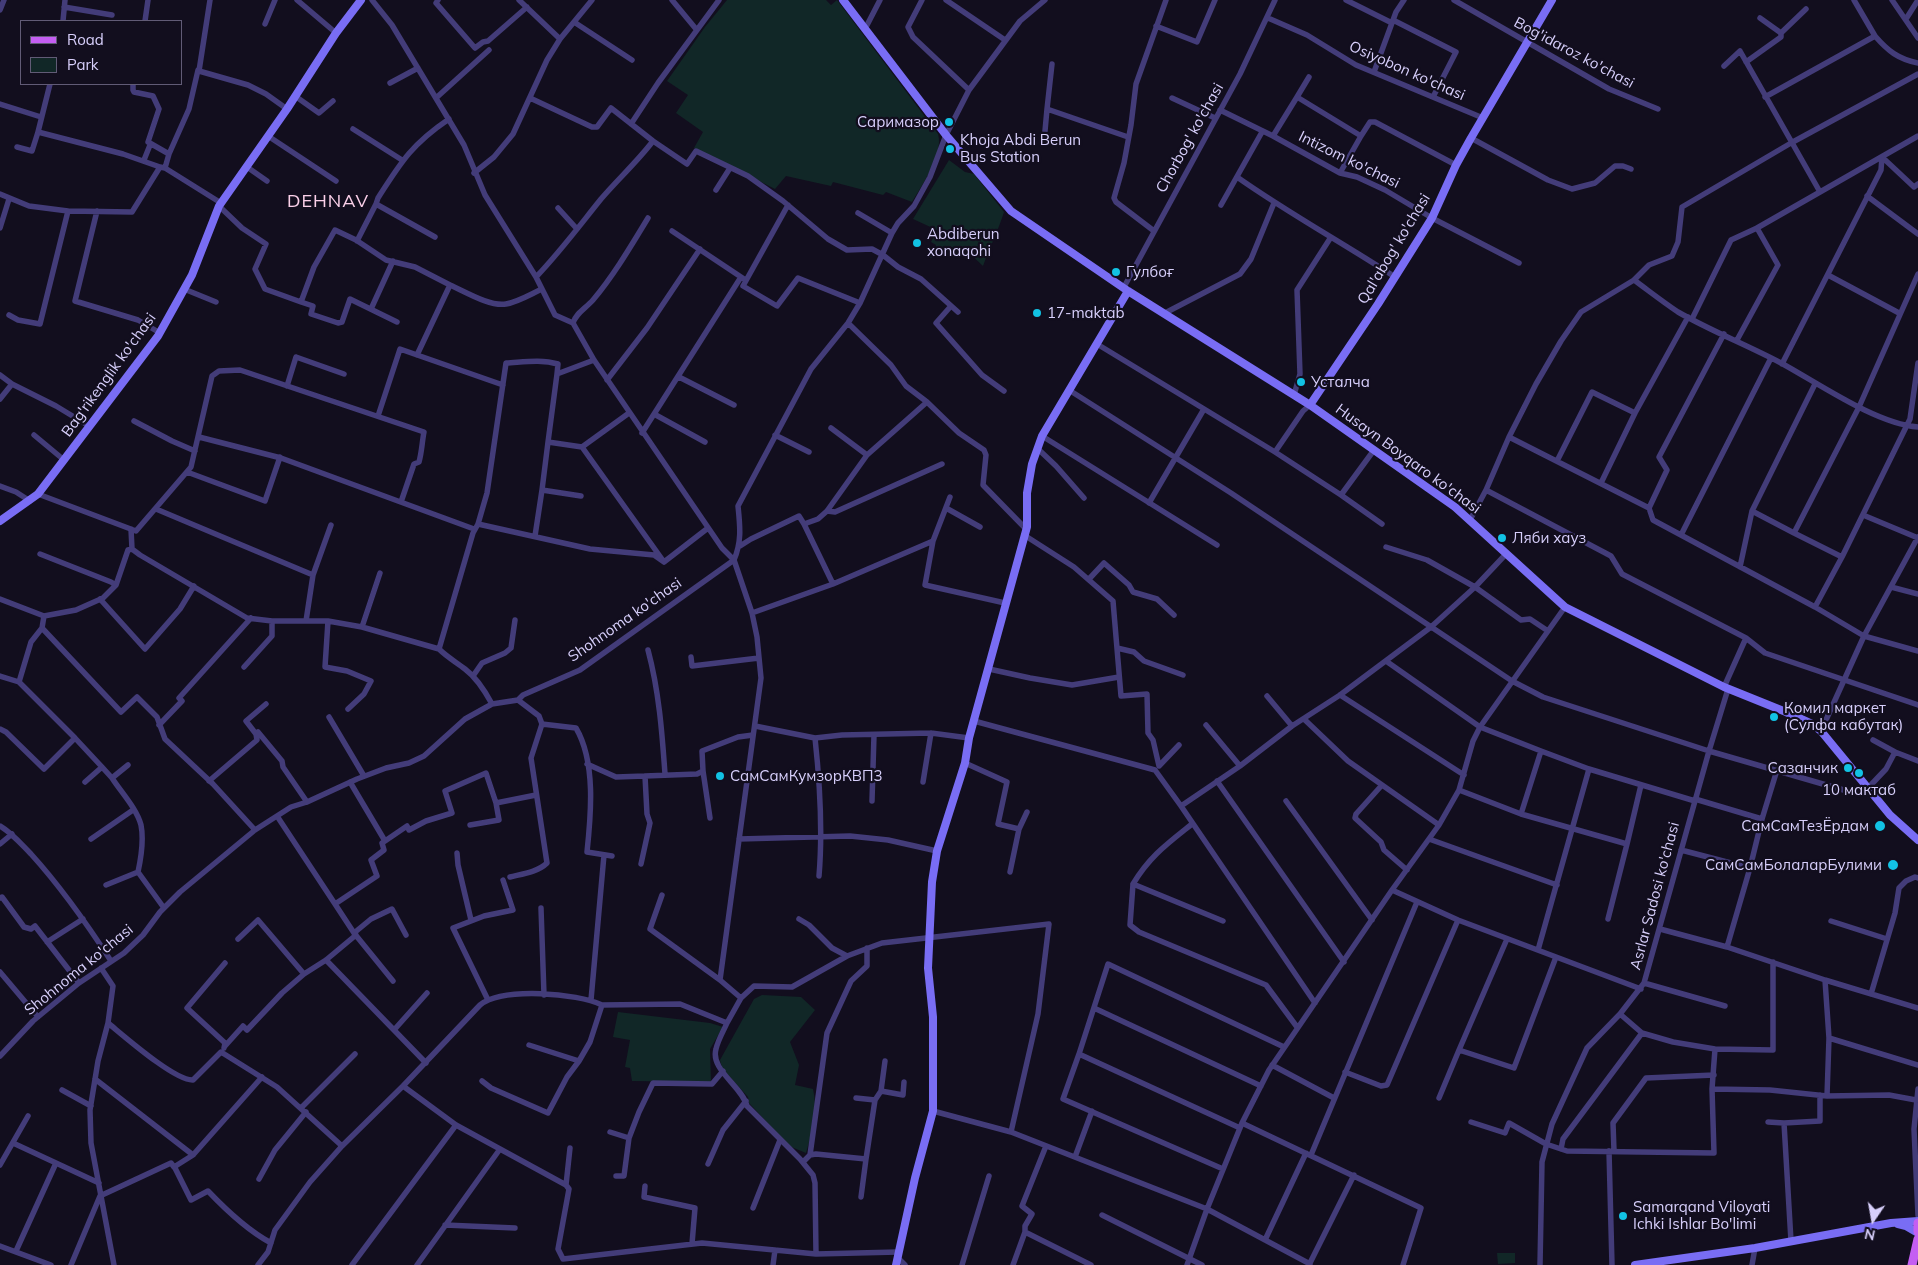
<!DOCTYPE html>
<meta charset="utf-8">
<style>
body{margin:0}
#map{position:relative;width:1918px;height:1265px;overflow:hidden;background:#120e1e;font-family:Mulish,sans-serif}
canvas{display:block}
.legend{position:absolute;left:20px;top:20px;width:162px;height:65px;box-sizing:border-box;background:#120e1e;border:1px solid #615b76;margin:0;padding:6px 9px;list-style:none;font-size:15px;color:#d7cffb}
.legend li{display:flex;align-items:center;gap:10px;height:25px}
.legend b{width:25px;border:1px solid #615b76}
.north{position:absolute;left:1848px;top:1195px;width:50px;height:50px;-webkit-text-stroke:4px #120e1e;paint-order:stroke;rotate:192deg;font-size:14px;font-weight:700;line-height:20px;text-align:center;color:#d7cffb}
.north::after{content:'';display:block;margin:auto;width:18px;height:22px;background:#d7cffb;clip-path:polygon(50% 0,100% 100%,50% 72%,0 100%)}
</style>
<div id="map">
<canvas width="1918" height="1265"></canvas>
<ul class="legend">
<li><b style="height:6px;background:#c45ef2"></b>Road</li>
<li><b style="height:14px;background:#112727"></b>Park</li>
</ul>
<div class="north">N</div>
</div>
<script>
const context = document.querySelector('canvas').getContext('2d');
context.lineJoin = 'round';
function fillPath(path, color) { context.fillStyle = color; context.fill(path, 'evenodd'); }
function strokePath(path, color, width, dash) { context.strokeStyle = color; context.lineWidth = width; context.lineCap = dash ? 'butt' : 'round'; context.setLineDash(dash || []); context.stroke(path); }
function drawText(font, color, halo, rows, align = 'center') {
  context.font = font + ' Mulish,sans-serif'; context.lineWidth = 4.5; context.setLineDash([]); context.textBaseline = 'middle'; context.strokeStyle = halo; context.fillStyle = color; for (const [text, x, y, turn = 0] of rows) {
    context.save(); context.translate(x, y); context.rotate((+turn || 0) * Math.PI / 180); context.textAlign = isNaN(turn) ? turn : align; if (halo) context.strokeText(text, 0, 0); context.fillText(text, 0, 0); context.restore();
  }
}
const green = new Path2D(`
 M727 0H826L831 5 837 0 938 134C944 154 922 185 912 202L886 192 883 195 833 182 831 186 786 176 775 189 694 148 703 132 676 113 688 95 667 81 705 27Z
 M949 160 965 172 974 174 1004 212C998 231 990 247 983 266L965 249 954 255 929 258 936 245 931 242 937 230 913 219Z
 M762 995 801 997 815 1010 790 1042 799 1065 795 1085 813 1089C818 1109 812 1133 806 1153L789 1146 749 1103 748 1097 722 1068 720 1060 754 999Z
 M618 1012 710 1023 723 1027 710 1049 711 1082 632 1081 630 1068 625 1067 630 1040 613 1037Z
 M1497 1253H1515V1263L1498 1264Z`);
const street = new Path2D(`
 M210 0 199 71 248 85 266 94 287 109
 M297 0 336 33
 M372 0 392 25 464 145 485 195 536 277 555 315 573 323 594 360 722 548 734 560 752 613 757 637 761 678 720 980 741 998
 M438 0 436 3 475 48 483 42 488 41 527 7
 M519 0 560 39
 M672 0 696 29
 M922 0 908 27 913 37 969 90
 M946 0 1005 40
 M1346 0 1392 23
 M1454 0 1609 89 1658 109
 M1892 0 1918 38
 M64 7 112 15
 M0 10 4 0
 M1268 18 1307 35 1356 65 1483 118
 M1906 19 1918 0
 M1393 20 1456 52 1433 97
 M63 21 65 0
 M145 21 148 0
 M574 22 632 60
 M265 24 275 0
 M1156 26 1197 42 1215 0
 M865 29 880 0
 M1781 33 1806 9
 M1875 36C1888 51 1898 59 1918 63
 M1746 62 1781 37V33L1760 18
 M1052 64 1047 109 1128 137
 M1724 66 1740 51 1820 192 1918 136
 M198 70 189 109 169 154 165 168 221 203
 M1374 72 1396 12 1404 0
 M390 83 418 68
 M50 84 38 132 123 154 160 167
 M133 84V90L134 92 153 96 159 109 148 142 169 154
 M295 96 319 113 333 101
 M1297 97 1309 77
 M1765 97 1875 36 1854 0
 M436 98 489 50
 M530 98 592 127H597L611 108 653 141 687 164 696 151 748 176 783 201 828 239 847 250 872 249 883 255 898 267 921 279 958 312
 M1172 98 1215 118
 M0 104 41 117
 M1220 110 1273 136 1340 173 1357 177 1385 190 1432 218 1519 263
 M631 124 658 83 719 0
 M353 129 402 160
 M1045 131 1047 109
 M268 136 336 181
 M1273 136 1297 97 1361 136 1340 173
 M1361 136 1370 122H1375L1456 165
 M1471 138 1548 180 1572 189 1595 183 1615 166H1623L1631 169
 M17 147 32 151 38 132
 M1882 157 1914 187 1918 184
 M144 160 150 145
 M247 167 267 181
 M474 173 494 157 513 134 547 60 560 39 592 0
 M1237 177C1288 213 1343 243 1395 277
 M716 190 730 168
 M0 194 29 206 68 211
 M1867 196 1918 234
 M376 204 378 198C401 162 412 144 449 119
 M788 205 743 286 777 306 798 278 860 303
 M1221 205 1262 132
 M219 206 242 228 266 244 255 269 265 289 301 302
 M558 208 577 229
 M97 211 75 301 138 320 160 333
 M858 213 892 233
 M0 228 9 199
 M672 231 744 279
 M1154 231 1116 202 1114 198 1124 163 1131 125 1136 84 1166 0
 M357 241 376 204 435 237
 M1828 275 1899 313
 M536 277C560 252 580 225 601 199 618 179 637 162 653 141
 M1634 280C1649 291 1663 302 1678 312 1711 331 1747 345 1781 363 1818 383 1876 424 1918 427
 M450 285C464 291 490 307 506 304 518 302 531 294 542 289
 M1124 287 1240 74 1275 0
 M184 289 216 302
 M951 306 936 323 982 375 1004 391
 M371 309 393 261
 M1165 313 1240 274 1251 259 1274 203
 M9 315 18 320 40 324 68 211 132 212 160 167 165 168
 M1692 319 1731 240 1757 228
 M397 322 350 299 342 322 338 323 311 314 313 306 301 302 314 267 335 230 356 240 386 260 415 267 450 285 417 355
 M573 323C576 313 586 308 593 300 614 275 631 246 648 218
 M848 323 891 365 906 386 927 402 959 433 984 450 986 455 983 485 1026 529
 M1737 340 1778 265 1757 228 1820 192
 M1097 344 1275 452 1341 495
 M1918 363 1910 419 1842 557 1815 607 1864 636 1918 651
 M1782 364 1881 170 1882 157
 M557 374 548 442 582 447 664 562 708 528
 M0 375 12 384 0 399
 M679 377 734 405
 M607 380 647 328 700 249
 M12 384 56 406 89 426
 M287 386 296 357 344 374
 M1069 390 1231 493 1512 681 1543 697 1709 751 1847 791 1867 789 1886 769 1895 752 1918 761
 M1294 395 1300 374 1297 290 1331 237
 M1635 413 1688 317
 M654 414 705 442
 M378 416 400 349 503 385
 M134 421 172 441 195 451
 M831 428 867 455
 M642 433 741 277
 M34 435 64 460
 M775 435 809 452
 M1042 436 1217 545
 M199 437 281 458 474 529
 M1509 437 1649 508 1653 520 1815 607
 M548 442 542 490 581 496
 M582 447 629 413
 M1037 448 1056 466 1084 498
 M1374 450 1341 495 1382 524
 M1275 452 1303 411 1310 405
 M1557 461 1592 392 1635 413 1601 483
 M187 472 265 501 280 457
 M0 486 16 492 30 501
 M1486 490 1611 556 1622 574 1746 638 1765 653 1918 705
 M38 494 136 531 191 467 212 376 219 371 240 370 424 432C422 442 422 451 419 462L414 464 401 502
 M1149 503 1204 409
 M946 508 980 527
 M1649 508 1667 470 1659 457 1724 334
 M156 509 313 575 306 621
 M827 511 835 512 942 464
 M1752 511 1794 533
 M1863 515 1918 538
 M1470 520 1486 490 1509 437 1536 384 1561 341 1581 312 1634 280 1649 265 1672 256 1678 242 1682 207 1791 143 1918 74
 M478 524 487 493 506 363C524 362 541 359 558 364L557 374 594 360
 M131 529 132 549 140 555 247 618 272 621H328L362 627 380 573
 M1024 535 1074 567 1113 601 1121 696 1147 694 1148 733 1153 740 1159 766 1179 745
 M1681 535 1771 358
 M535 536 542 490
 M933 541 950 497
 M740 546 751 539 799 516 804 524 818 519 827 511 867 455 927 402
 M1386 547 1427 560 1475 587 1521 620 1530 619 1548 631
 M40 554 111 582 116 585
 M1842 557 1794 533 1859 407 1918 274
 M1740 567 1752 511 1815 384
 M313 575 331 525
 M1089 579 1104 563 1129 585 1133 592 1157 599 1174 615
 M833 584 933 541 925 585 1005 603
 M1891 587 1918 594
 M0 599 44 616 76 610 103 598 116 585 128 550 132 549
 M100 599 145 649 180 609 194 586
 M752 613 833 584 804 524
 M44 616 42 628 121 712 137 697 157 717 165 739 213 784 255 830
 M328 621 325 667 347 671 371 681 364 694 348 709
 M362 627 439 649C447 657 456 662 465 669 477 678 485 691 492 704
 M1117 648 1134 652 1144 661 1183 675
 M439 649 473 533 478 524 590 549 654 555 664 562
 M648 650C659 691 662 732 665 774
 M691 657 692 666 759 658
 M1386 661 1480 727 1541 751 1589 769 1695 801
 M244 667 272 636V621
 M989 669 1030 678 1072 685 1119 677
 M0 676 19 682 75 738
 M473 676 482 663 505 653 511 648 515 620
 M19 682 31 642 42 628
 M1724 687 1746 638
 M1340 695 1464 775
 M1267 696 1292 726
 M329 717 364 776
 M1304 719 1348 761 1439 825
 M974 721 1155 770 1181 806 1315 1003
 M542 724 576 728C596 762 591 815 587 852L612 856
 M159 725 182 701 179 698 251 618
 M1206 725 1240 766
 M755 726 815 738 842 735 931 733 969 738
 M0 729 6 732 44 769 75 738 102 767
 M1821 731 1864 636 1918 537
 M256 734 258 732 282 761 283 767 307 802
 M815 738C820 784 823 829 819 876
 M1873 740 1895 752
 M965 763 1007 782 998 824 1019 829 1027 812
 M587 764 616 777 645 776
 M128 765 112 778C121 792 137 809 141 825 144 840 141 858 138 872L164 908
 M209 781 257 740 256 734 246 721 266 704
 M1217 781 1344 962
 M85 782 102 767 112 778
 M923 782 931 733
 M1382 785 1356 814 1355 818 1381 842 1384 850 1407 870
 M1459 790 1521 814 1627 844 1608 919
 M872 801 874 735
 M1286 801 1372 920
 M1181 806 1240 766 1292 726 1340 695 1431 627 1475 587 1506 554
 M1521 814 1541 751
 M277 816 335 904 377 876 371 860 384 850 382 843 385 841 350 782
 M710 818 703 771 702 751 738 737 753 735
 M1762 819 1777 770
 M470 825 499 820 496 803 536 795
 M0 826C12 833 21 844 31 854 61 887 87 924 111 961
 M91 839 133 810
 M739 839 850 836 888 840 937 851
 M1429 839 1557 885
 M385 841 407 826 409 830 426 821 452 813 445 791 486 773 496 803
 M0 844 12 834
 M1627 844 1641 785
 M1681 850 1750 868 1762 819 1695 799
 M457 853 458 865 471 920
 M641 864 650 823 647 814 645 776 697 774 703 771
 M1010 872 1019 829
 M510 877C522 874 538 872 547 863L531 758 542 724 539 716 518 700
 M1133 884C1150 856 1167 844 1192 824
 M106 885 138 872
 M1392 890 1458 920 1641 989
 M662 895 650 929 720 980
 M0 898 2 897 24 927 31 929 35 926 79 983
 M335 904 354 933 371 919 392 909 406 935
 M541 908 544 995
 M799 919 809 925 832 948 847 956
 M1223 921 1133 884 1130 925 1139 932 1266 985 1297 1027
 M1831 921 1887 939
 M1660 929 1727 947 1825 980 1918 1008
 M354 933 393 981
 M238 939 258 920 304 974
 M1507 939 1459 1050 1514 1068 1556 957
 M47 942 83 919
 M1727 947 1750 868
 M1538 950 1589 769
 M326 960 426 1063
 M101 968 113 986 108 1023C124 1036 175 1081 193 1080L221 1052 277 1087 342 1146
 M0 972 38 1017
 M1825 980 1829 1038 1827 1096
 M1644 983 1725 1006
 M1871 994 1895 913 1899 888 1906 881 1915 877 1918 878
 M488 1000 453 928 484 916 513 910 503 880
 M591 1000 604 855
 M1094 1008 1261 1086
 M108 1023 98 1061 90 1110 91 1143 114 1265
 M727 1023C723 1032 718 1040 716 1049 710 1070 742 1086 747 1106L800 1159 813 1175 815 1183 816 1254
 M394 1030 427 993
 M1642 1033 1673 1042 1715 1049 1773 1050V962
 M1829 1038 1918 1065
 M529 1045 579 1061 590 1042 602 1005
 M225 1046 243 1026 247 1030 282 993 304 974 326 960 356 935
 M224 1048 225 1043 187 1008 225 963
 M1079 1054 1108 964 1284 1047
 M0 1056 33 1021 79 983 124 953 143 935 160 912 180 892 255 830 291 807 307 802 357 779 386 768 409 763 424 756 465 719 492 704 518 700 523 695 580 670 734 560C742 541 740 526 738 506L811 369 848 323 860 303 892 233 898 223 914 206 930 177 946 135 969 90 1020 21 1045 0
 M1272 1065 1334 1098
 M1345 1072 1381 1086 1387 1085 1458 920
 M95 1079 193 1155 262 1077
 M482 1081 491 1088 548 1113 567 1077 579 1061
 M403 1086 456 1125 500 1149 417 1265
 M1712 1089 1770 1090 1827 1096 1889 1095 1916 1100
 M1918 1089 1914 1129 1918 1215
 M62 1090 91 1106
 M881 1091 903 1095 904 1082
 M856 1098 875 1100 866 1159
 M1439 1098 1459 1050
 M875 1100 881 1091 885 1061
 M301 1108 355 1054
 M933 1111 1011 1132 1207 1209 1310 1264
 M1471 1122 1505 1133 1509 1123 1546 1144 1567 1151 1714 1153 1712 1089 1715 1049
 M1768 1122 1784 1123 1791 1241
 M1242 1123 1421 1208 1403 1265
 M1784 1123 1820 1121V1095
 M610 1132 629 1138
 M13 1143 99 1183
 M500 1149 566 1185 569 1189 558 1249 563 1259 702 1243 816 1254 898 1252
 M1561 1149 1563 1139 1642 1033 1620 1014
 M1609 1151 1612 1265
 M1614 1151 1613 1123 1646 1078 1714 1075
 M810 1155 827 1033 851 981 867 966V948
 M1311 1155 1417 902
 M1075 1157 1092 1111
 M803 1162 810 1155 816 1154 866 1159 861 1197
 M708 1164 723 1130 746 1101
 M0 1165 28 1116
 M174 1166 191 1200 208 1191C227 1211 247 1230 271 1243
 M1223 1169 1063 1099 1079 1054 1240 1128
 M616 1176H624L629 1138 639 1112 653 1083 712 1084 723 1071
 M259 1179 275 1150 306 1112
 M566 1185 570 1148
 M645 1186 644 1197 695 1208 692 1244
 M753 1208 780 1140
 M1102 1215 1202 1265
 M445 1225 515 1228
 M1025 1232V1226L1032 1214 1022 1206 1046 1146
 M1265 1240 1306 1153
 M0 1246 51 1265
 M16 1251 56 1163
 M898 1258 905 1265
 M71 1265 100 1196 171 1163 174 1167 193 1155
 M258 1265 268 1252 275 1230 310 1182 342 1146 403 1086 480 1005C503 987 577 993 602 1005L680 1004 727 1023 741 998 754 986 792 987 847 956 882 943 1049 924 1038 1014 1011 1132
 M352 1265 456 1125
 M773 1265 775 1250
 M962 1265 989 1176
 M1013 1265 1025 1232 1091 1265
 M1187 1265 1207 1209 1242 1123 1269 1070 1392 890 1439 825 1459 790 1473 741 1480 727 1565 607
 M1309 1265 1354 1175
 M1540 1265 1542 1162 1552 1124 1587 1048 1620 1014 1644 983 1709 751 1728 689
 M1752 1265 1755 1248`);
const secondary = new Path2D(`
 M843 0 946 135 1011 211 1128 291 1310 405 1455 507 1565 607 1724 687 1786 712 1812 724 1821 731 1890 815 1918 840
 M1310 405 1378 304 1432 218 1456 165 1471 138 1552 0
 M0 521 38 494 158 336 192 275 219 206 287 109 336 33 361 0
 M1898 1224 1906 1226 1918 1233
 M896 1265 915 1178 933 1111V1017L928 968 932 882 937 851 965 763 969 738 1027 527V493L1032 464 1042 436 1128 291
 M1635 1265 1755 1248 1891 1223 1918 1221`);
const primary = new Path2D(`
 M1918 1223V1232
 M1912 1265 1918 1239`);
const markers = [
 [949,122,5,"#12c2e4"],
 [950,149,5,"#12c2e4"],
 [917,243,5,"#12c2e4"],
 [1116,272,5,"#12c2e4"],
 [1037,313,5,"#12c2e4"],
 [1301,382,5,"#12c2e4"],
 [1502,538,5,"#12c2e4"],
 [1774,717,5,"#12c2e4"],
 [1848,768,5,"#12c2e4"],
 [1859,773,5,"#12c2e4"],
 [720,776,5,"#12c2e4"],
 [1880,826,6,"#12c2e4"],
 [1893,865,6,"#12c2e4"],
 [1623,1216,5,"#12c2e4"]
];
const streetNames = [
 ["Bog'idaroz ko'chasi",1574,53,28],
 ["Osiyobon ko'chasi",1407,71,24],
 ["Сhorbog' ko'chasi",1190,138,-61],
 ["Intizom ko'chasi",1349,160,26],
 ["Qal'abog' ko'chasi",1394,249,-59],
 ["Bag'rikenglik ko'chasi",109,375,-54],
 ["Husayn Boyqaro ko'chasi",1408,459,36],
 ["Shohnoma ko'chasi",625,620,-35],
 ["Asrlar Sadosi ko'chasi",1655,896,-75],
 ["Shohnoma ko'chasi",79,970,-39]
];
const poiNames = [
 ["Саримазор",939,122,"right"],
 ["Khoja Abdi Berun",960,140],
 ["Bus Station",960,157],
 ["Abdiberun",927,234],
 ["xonaqohi",927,251],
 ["Гулбоғ",1126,272],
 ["17-maktab",1047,313],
 ["Усталча",1311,382],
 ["Ляби хауз",1512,538],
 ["Комил маркет",1784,708],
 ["(Сулфа кабутак)",1784,725],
 ["Сазанчик",1838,768,"right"],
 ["СамСамКумзорКВП3",730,776],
 ["10 мактаб",1859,790,"center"],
 ["СамСамТезЁрдам",1869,826,"right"],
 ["СамСамБолаларБулими",1882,865,"right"],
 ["Samarqand Viloyati",1633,1207],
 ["Ichki Ishlar Bo'limi",1633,1224]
];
const quarterNames = [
 ["DEHNAV",328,202]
];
fillPath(green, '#112727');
strokePath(street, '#433c79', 5.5);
strokePath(secondary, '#796df4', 8);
strokePath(primary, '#c45ef2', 9);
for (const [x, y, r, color] of markers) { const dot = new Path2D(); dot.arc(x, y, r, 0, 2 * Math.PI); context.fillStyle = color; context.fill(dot); strokePath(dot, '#120e1e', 2); }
drawText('15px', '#d7cffb', '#120e1e', streetNames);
drawText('15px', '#d7cffb', '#120e1e', poiNames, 'left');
context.letterSpacing = '1px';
drawText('18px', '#fbd0e9', '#120e1e', quarterNames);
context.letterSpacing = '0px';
</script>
